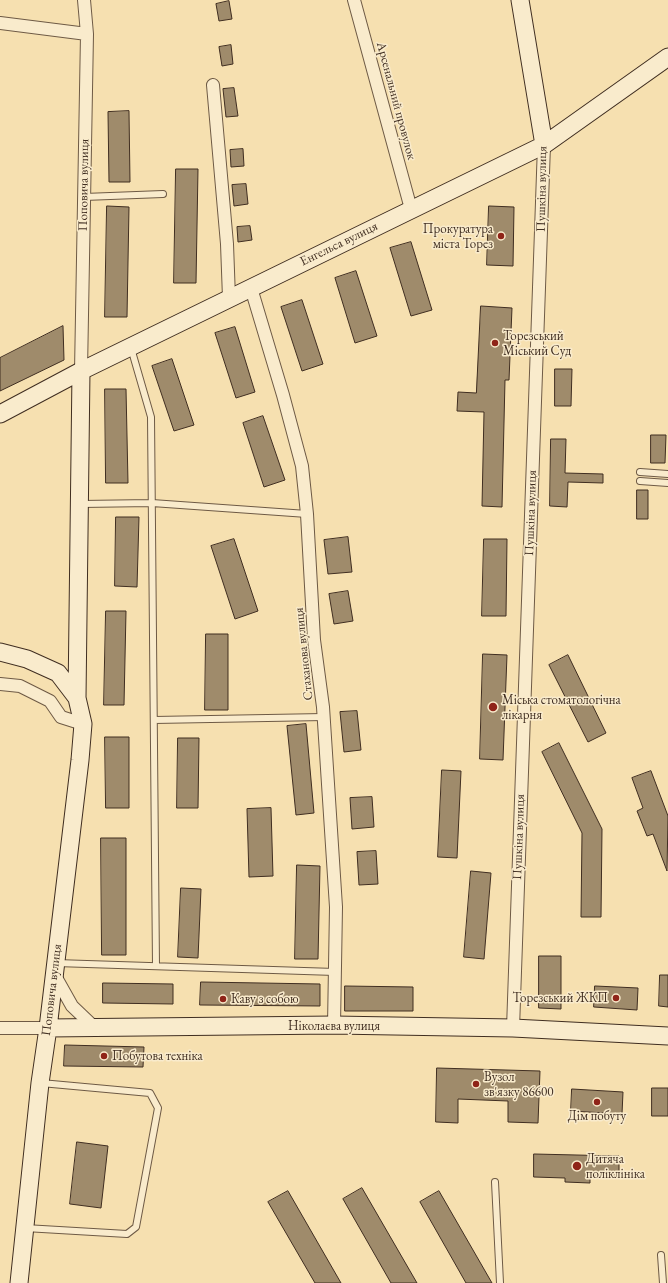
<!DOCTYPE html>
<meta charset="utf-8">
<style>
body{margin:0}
canvas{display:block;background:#f6e0b0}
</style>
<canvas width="668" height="1283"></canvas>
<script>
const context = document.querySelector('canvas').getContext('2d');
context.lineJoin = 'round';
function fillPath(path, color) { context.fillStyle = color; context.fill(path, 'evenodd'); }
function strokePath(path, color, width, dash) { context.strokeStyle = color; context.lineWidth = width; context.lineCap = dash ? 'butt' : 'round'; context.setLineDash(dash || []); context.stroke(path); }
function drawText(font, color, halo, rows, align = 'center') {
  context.font = font + ' "EB Garamond",serif'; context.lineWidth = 3; context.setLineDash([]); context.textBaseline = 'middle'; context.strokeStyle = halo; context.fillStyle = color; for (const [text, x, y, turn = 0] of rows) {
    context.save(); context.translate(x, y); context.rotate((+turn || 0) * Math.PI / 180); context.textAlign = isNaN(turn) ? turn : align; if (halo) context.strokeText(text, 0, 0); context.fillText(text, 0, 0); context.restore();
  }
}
const building = new Path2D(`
 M229 1 232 19 219 21 216 4Z
 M231 45 233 64 222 66 219 47Z
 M234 88 238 116 226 117 223 89Z
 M129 111 130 182H109L108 112Z
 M243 149 244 166 231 167 230 150Z
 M176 169H198L196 283H174Z
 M246 184 248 204 234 206 232 185Z
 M107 206 129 207 127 317H105Z
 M489 206 514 207 513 266 487 265Z
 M250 226 252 240 238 242 237 227Z
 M411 242 432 310 411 316 390 248Z
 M356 271 377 336 355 343 335 278Z
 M302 300 323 364 302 371 281 307Z
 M481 306 512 308 509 380H505L502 507 482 506 484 412 457 411 458 392 476 393Z
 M63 326 64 360 0 391V358Z
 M235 327 255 392 236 398 215 333Z
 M172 359 194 425 174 431 152 366Z
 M555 369H572L571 406H555Z
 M105 389H126L128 483H106Z
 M263 416 285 480 264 487 243 423Z
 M651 435H666L665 463H651Z
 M551 439H566L565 473 603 474V483L568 482 567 507 550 506Z
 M637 490H648V519H637Z
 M116 517H139L137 587 115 586Z
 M348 537 352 572 328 574 324 540Z
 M234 539 258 611 235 619 211 546Z
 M484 539H507L506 616H482Z
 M348 591 353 621 334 624 329 594Z
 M106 611H126L124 705H104Z
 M206 634H228V710H205Z
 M483 654 507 655 503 760 480 759Z
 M568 655 606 733 588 742 549 665Z
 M357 711 361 750 344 752 340 712Z
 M306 724 314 813 296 815 287 726Z
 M105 737H129V808H106Z
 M178 738H199L198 808H177Z
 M559 743 602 829 601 917H581L582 833 542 752Z
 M442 770 461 771 457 858 438 857Z
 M651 771 668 816 667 871 653 834 647 836 637 811 643 808 632 778Z
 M372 797 374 827 352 829 350 798Z
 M271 808 273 876 249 877 247 809Z
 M101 838H126V955H102Z
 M376 851 378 884 359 885 357 852Z
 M297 865 320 866 318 959H295Z
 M471 871 491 873 484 959 464 957Z
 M181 888 201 889 198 958 178 957Z
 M539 956H561V1009L539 1008Z
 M660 975H668V1007L659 1006Z
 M201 982 320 984V1006L200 1005Z
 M103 983 173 984V1004L103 1003Z
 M345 986 413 987V1011H345Z
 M595 986 638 988 637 1010 594 1007Z
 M65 1045 144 1047 143 1067 64 1066Z
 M437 1068 540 1071 538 1123 508 1122V1101L458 1099V1123L436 1122Z
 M652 1088H668V1116H652Z
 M572 1089 623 1092 622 1114 571 1111Z
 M77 1142 108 1146 101 1208 70 1204Z
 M534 1154 619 1156V1177H590V1183L565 1182V1178L534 1177Z
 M362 1188 417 1283H391L343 1199Z
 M288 1191 341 1283H315L268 1202Z
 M439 1191 492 1283H466L420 1202Z`);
const lane = new Path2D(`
 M84 197 163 194
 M131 348 151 417 156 966
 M640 472 668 474
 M640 481 668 483
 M81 504 152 503 307 514
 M154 720 324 717
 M56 963 335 972
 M495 1182 500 1283
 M25 1228 127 1234 136 1227 158 1108 150 1093 41 1083
 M661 1255 663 1283`);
const street = new Path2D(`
 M354 0 411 209
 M0 23 87 34
 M213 85 227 244 229 298
 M251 288 283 395 302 466 307 514 314 640 323 707 336 907 334 1025
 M81 371 87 34 84 0
 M0 684 20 686 50 701 61 717 83 724
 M54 974 72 1006 94 1027
 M0 1028H48
 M513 1028 544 145`);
const secondary = new Path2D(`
 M520 0 544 145
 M0 414 81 371 544 145 668 57
 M0 652 27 659 58 673 77 698
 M48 1028 334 1025 513 1028 668 1036
 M19 1283 40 1083 48 1028 80 760 83 724 77 698 81 371`);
const markers = [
 [501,236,4,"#8f2418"],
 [495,343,4,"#8f2418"],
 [493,707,5,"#8f2418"],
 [616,998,4,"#8f2418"],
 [223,999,4,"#8f2418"],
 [104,1056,4,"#8f2418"],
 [476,1084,4,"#8f2418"],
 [597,1102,4,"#8f2418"],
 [577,1166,5,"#8f2418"]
];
const streetNames = [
 ["Арсенальний провулок",396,101,75],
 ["Поповича вулиця",84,185,-89],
 ["Пушкіна вулиця",542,189,-89],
 ["Енгельса вулиця",339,244,-26],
 ["Пушкіна вулиця",531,513,-88],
 ["Стаханова вулиця",304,654,-96],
 ["Пушкіна вулиця",519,837,-88],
 ["Поповича вулиця",52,990,-83],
 ["Ніколаєва вулиця",334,1026]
];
const poiNames = [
 ["Прокуратура",493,229,"right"],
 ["міста Торез",493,244,"right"],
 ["Торезський",503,336],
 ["Міський Суд",503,351],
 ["Міська стоматологічна",502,700],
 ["лікарня",502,715],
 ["Торезський ЖКП",608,998,"right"],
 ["Каву з собою",231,999],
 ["Побутова техніка",112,1056],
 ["Вузол",484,1077],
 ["зв'язку 86600",484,1092],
 ["Дім побуту",597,1116,"center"],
 ["Дитяча",586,1159],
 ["поліклініка",586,1174]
];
fillPath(building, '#9f8b6b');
strokePath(building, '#402e21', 1);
strokePath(lane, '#6e5a45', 8);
strokePath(street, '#6e5a45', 14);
strokePath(secondary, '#402e21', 19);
strokePath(lane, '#f9ebcc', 6);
strokePath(street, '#f9ebcc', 12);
strokePath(secondary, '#f9ebcc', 17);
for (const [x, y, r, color] of markers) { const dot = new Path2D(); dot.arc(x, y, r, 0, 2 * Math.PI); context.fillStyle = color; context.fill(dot); strokePath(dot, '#f9ebcc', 1.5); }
drawText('13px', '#402e21', '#f9ebcc', streetNames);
drawText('13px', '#402e21', '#f9ebcc', poiNames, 'left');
</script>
